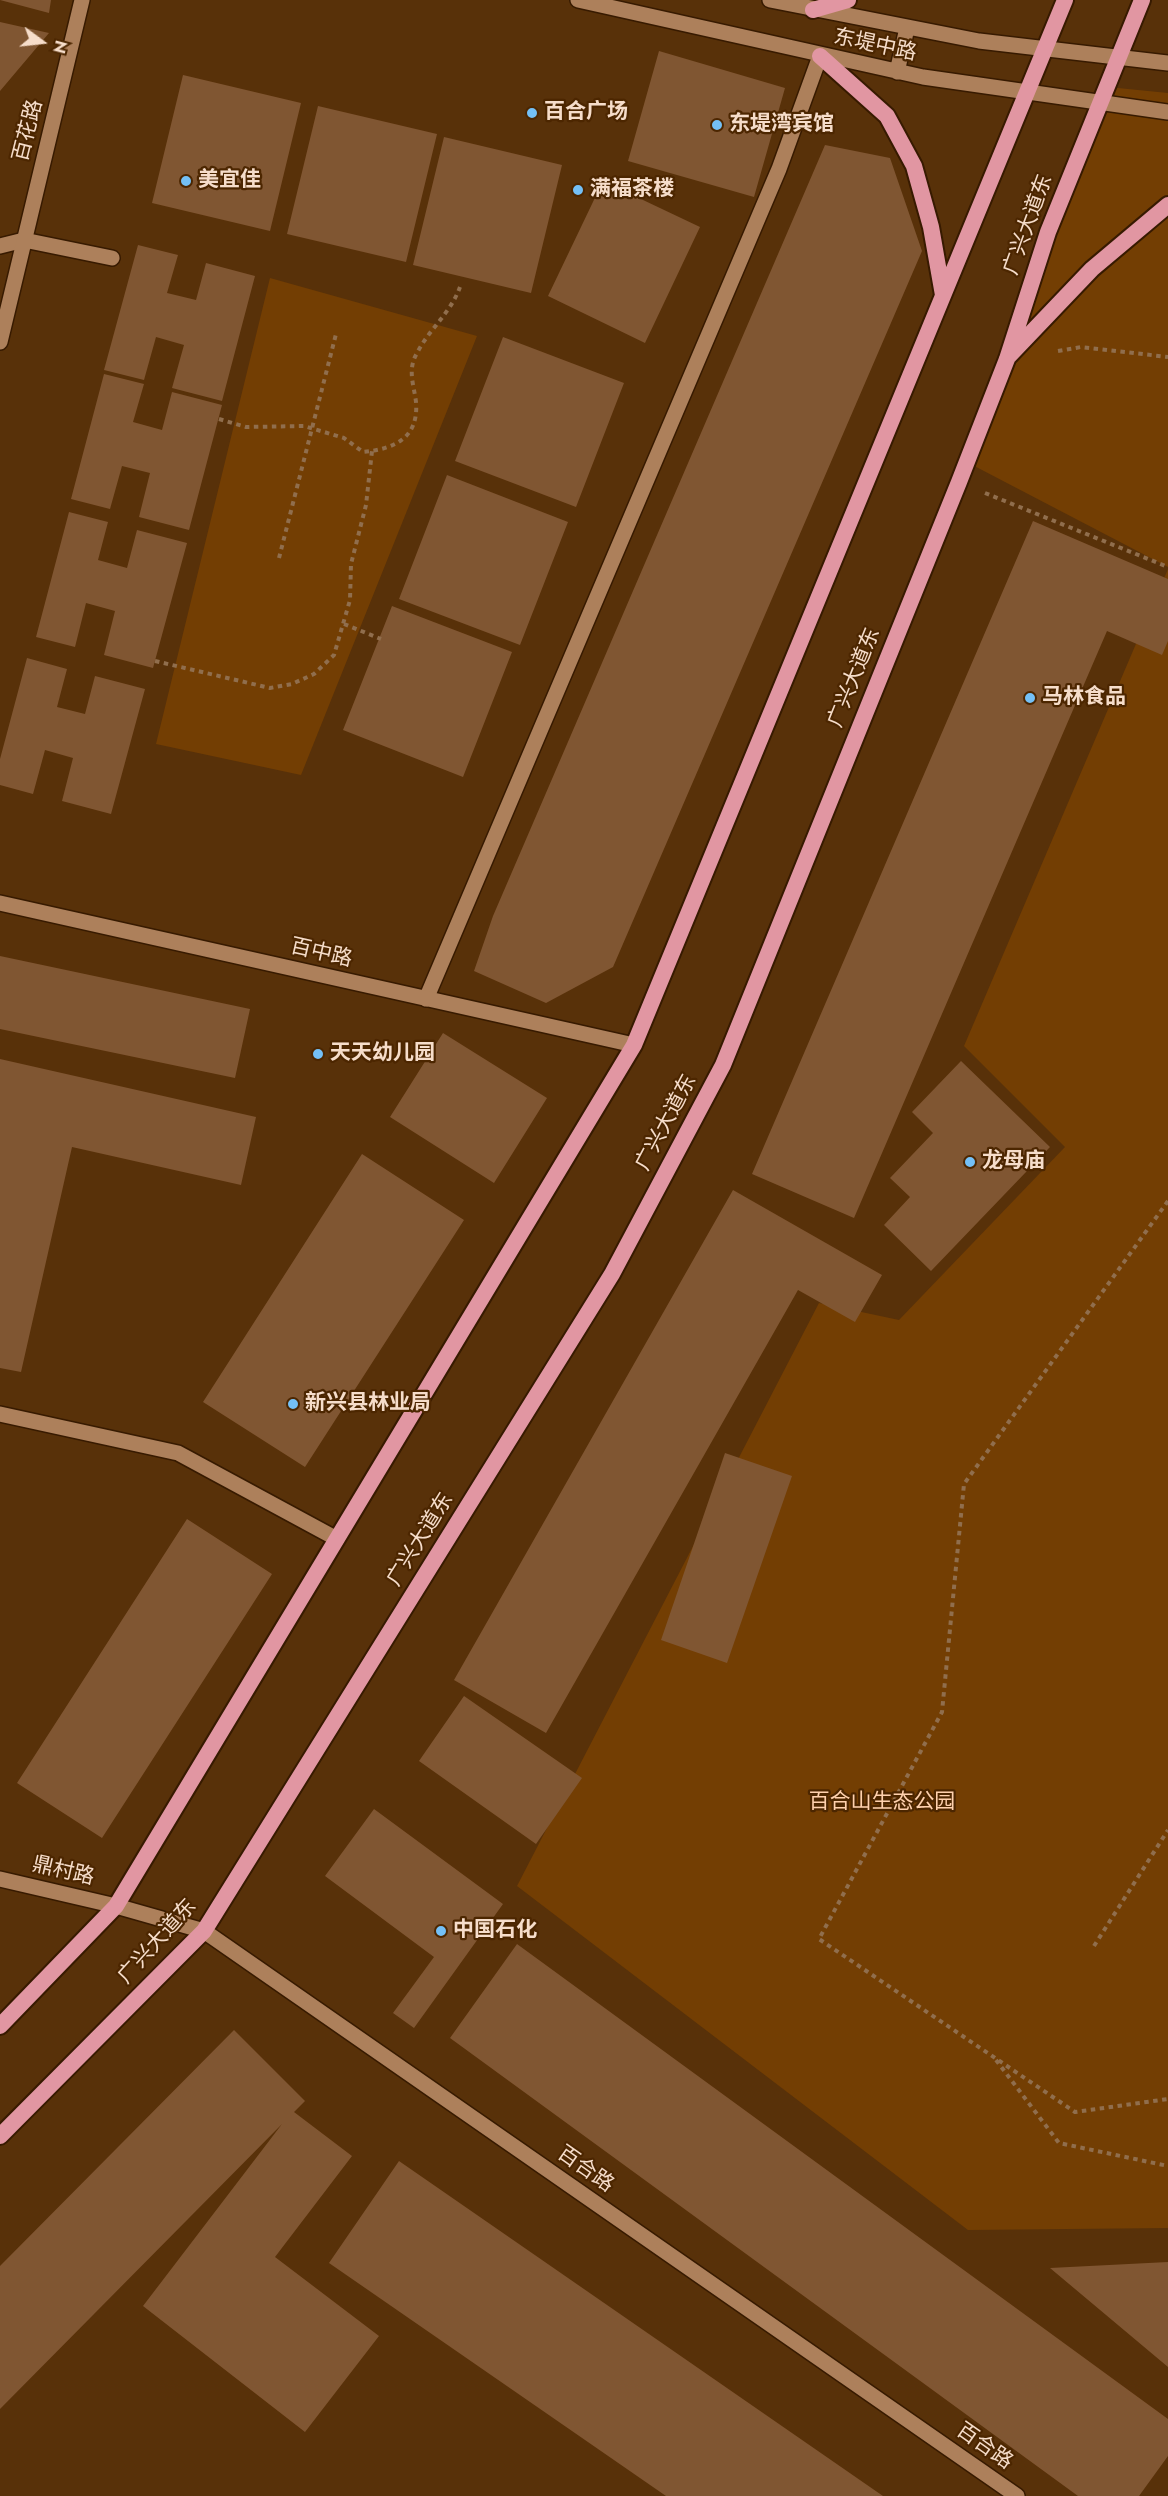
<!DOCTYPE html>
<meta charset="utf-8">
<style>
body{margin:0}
#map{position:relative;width:1168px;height:2496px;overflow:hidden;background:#583109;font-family:Jost,sans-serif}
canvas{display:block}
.north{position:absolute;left:12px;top:12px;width:60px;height:60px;-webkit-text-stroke:4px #4c2600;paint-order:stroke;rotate:105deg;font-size:16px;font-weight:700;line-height:24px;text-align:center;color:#f6ddca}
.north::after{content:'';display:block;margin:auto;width:21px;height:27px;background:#f6ddca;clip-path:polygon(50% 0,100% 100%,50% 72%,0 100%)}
</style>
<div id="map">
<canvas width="1168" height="2496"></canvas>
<div class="north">N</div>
</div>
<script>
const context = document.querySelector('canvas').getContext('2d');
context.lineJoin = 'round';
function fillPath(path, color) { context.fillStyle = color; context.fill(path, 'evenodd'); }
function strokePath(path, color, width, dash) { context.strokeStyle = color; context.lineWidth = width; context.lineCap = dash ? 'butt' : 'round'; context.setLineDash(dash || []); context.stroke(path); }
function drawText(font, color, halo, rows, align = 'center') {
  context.font = font + ' Jost,"Noto Sans SC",sans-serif'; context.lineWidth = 4.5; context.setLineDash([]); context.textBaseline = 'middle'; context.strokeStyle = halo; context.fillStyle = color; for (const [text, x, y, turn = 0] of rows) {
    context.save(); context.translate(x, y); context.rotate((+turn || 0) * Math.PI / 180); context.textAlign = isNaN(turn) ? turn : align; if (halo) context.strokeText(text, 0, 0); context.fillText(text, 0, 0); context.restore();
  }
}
const green = new Path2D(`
 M1108 87 1168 93V567L959 458Z
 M270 278 477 336 301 775 156 744Z
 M1168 569V2228L968 2230 517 1886 819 1303 899 1320 1065 1147 964 1046Z`);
const building = new Path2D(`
 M0 0H51L49 13Z
 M0 22 49 33 0 91Z
 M659 51 785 88 754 197 628 161Z
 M183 75 301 103 270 231 152 203Z
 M318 106 437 134 406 262 287 234Z
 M444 137 562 165 531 293 413 265Z
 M825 145 890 158 922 251 613 967 546 1003 474 971 493 916Z
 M603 181 700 227 645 343 548 296Z
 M138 245 178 255 167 293 196 300 206 263 255 276 222 401 172 388 184 345 156 337 144 380 104 370Z
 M503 337 624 383 576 507 455 461Z
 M104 374 144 384 133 422 162 430 172 392 222 405 189 530 139 517 150 473 122 466 110 509 71 499Z
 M447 475 568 522 520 645 399 599Z
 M69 512 108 522 98 560 127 568 137 530 187 543 153 668 104 655 115 611 86 603 75 647 36 637Z
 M1033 521 1168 579V641L1162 655 1107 631 854 1218 752 1174Z
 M392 606 512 652 463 777 343 730Z
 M27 658 67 669 57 707 85 714 95 676 145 689 111 814 62 801 73 758 45 750 33 794 0 785V759Z
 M0 956 250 1009 235 1078 0 1029Z
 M443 1033 547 1098 494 1183 390 1117Z
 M0 1059 256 1117 241 1185 72 1147 21 1372 0 1368Z
 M961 1061 1050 1147 931 1271 884 1225 910 1197 890 1178 933 1133 912 1112Z
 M362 1154 464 1220 305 1467 203 1402Z
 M733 1190 882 1275 855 1322 798 1290 546 1733 454 1680Z
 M725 1453 792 1476 727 1663 661 1640Z
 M187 1519 272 1574 102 1838 17 1783Z
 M464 1696 582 1778 536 1844 419 1761Z
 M374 1809 503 1904 414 2028 393 2013 434 1957 325 1876Z
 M517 1944 1168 2419V2456L1139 2496H1078L450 2038Z
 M234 2030 305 2101 294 2112 352 2156 275 2257 379 2336 305 2432 143 2306 282 2124 0 2409V2266Z
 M399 2161 883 2496H666L329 2263Z
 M1168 2262V2367L1050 2268Z`);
const path = new Path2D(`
 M1058 351 1081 347 1168 357
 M219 419 246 427 304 426 344 438 363 452C393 449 419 439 416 402 414 385 407 370 417 353 430 328 450 314 460 287
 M985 493 1168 567
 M279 558 336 334
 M344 624 381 639
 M155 661 270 688 292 684 314 674 334 655 350 600 351 564 366 505 372 451
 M1168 1201 964 1484 942 1712 819 1939 1075 2112 1168 2099
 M1094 1946 1168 1830
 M996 2060 1059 2143 1168 2166`);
const service = new Path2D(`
 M0 246 24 240 112 258
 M426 999 779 169 820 56
 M0 1414 178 1453 337 1539`);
const minor = new Path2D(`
 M0 342 82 0
 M0 903 634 1045
 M0 1879 116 1906`);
const tertiary = new Path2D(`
 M116 1906 204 1931 1017 2496`);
const secondary = new Path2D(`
 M578 0 923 77 1168 112
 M770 0 979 41 1168 63
 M897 72 907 28`);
const trunk = new Path2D(`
 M813 10 848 0
 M820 56 887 116 914 166 931 227 943 295
 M1009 356 1092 269 1168 205
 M0 2026 116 1906 634 1045 1065 0
 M0 2136 204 1931 612 1274 723 1065 959 482 1007 359 1048 232 1142 0`);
const markers = [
 [532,113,6,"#74c0f6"],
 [717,125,6,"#74c0f6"],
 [186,181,6,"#74c0f6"],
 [578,190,6,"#74c0f6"],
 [1030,698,6,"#74c0f6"],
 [318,1054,6,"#74c0f6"],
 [970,1162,6,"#74c0f6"],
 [293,1404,6,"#74c0f6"],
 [441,1931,6,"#74c0f6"]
];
const streetNames = [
 ["东堤中路",875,46,12],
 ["百花路",29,131,-76],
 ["广兴大道东",1029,225,-70],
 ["广兴大道东",855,678,-68],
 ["百中路",321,954,13],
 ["广兴大道东",667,1123,-62],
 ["广兴大道东",421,1540,-58],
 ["鼎村路",63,1872,13],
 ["广兴大道东",158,1942,-48],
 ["百合路",585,2170,35],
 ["百合路",984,2447,35]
];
const poiNames = [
 ["百合广场",544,113],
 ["东堤湾宾馆",729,125],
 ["美宜佳",198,181],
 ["满福茶楼",590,190],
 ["马林食品",1042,698],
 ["天天幼儿园",330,1054],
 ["龙母庙",982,1162],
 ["新兴县林业局",305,1404],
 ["中国石化",453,1931]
];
const parkNames = [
 ["百合山生态公园",882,1803]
];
fillPath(green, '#733e03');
fillPath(building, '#805632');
strokePath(service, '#371a00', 18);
strokePath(minor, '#371a00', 18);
strokePath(tertiary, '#371a00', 18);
strokePath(secondary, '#371a00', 18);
strokePath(trunk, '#371a00', 20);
strokePath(path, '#906e4d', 4, [4.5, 4.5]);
strokePath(service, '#ad805b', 15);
strokePath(minor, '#ad805b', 15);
strokePath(tertiary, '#ad805b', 15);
strokePath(secondary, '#ad805b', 15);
strokePath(trunk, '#e196a2', 16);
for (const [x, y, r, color] of markers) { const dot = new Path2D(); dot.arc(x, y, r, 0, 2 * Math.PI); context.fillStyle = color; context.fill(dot); strokePath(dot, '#4c2600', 2); }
drawText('21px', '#f6ddca', '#4c2600', streetNames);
drawText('bold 21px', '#f6ddca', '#4c2600', poiNames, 'left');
drawText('21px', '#ffd1ad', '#4c2600', parkNames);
</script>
